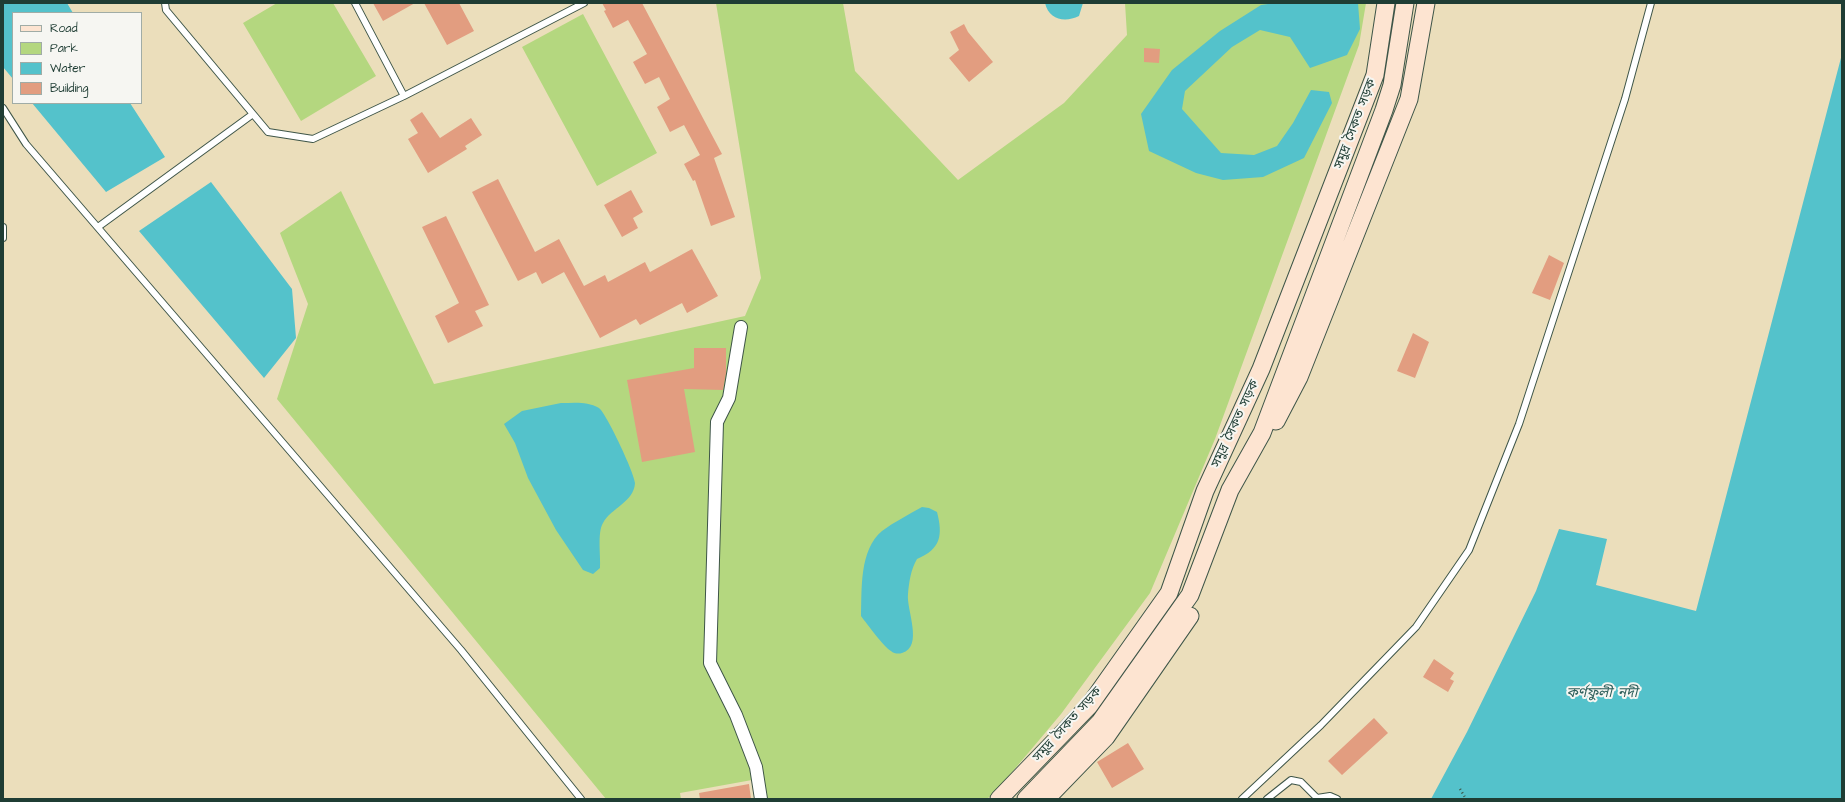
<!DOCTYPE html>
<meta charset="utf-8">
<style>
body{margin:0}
#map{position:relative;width:1845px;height:802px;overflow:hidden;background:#ebdebb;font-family:"Architects Daughter",sans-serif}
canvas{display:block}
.frame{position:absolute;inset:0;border:4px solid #1f3d34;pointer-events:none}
.legend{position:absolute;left:12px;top:12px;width:130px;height:92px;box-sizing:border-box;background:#f6f6f2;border:1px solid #a0aca6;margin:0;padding:5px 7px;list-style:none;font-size:12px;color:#1f3d34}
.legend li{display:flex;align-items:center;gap:8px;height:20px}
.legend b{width:20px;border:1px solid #a0aca6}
</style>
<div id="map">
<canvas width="1845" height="802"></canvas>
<div class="frame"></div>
<ul class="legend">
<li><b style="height:5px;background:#fde4d1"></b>Road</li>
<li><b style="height:11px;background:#b4d77f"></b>Park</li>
<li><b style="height:11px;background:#54c2cb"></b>Water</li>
<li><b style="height:11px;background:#e29d80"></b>Building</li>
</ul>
</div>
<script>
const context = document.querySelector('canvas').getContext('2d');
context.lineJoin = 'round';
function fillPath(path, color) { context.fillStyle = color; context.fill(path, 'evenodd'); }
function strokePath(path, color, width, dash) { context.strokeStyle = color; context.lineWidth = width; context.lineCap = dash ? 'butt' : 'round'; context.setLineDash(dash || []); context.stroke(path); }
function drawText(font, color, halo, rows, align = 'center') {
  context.font = font + ' "Architects Daughter","Noto Sans Bengali",sans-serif'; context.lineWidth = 4; context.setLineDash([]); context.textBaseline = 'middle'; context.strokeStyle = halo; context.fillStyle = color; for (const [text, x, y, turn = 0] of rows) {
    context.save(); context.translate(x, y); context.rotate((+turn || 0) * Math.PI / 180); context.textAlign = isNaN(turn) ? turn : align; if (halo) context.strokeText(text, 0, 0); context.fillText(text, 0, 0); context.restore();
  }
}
const green = new Path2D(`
 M277 3H333L376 76 301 121 243 23Z
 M716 3H843L855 71 958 180 1064 103 1127 35 1125 3H1366L1359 45 1215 439 1150 593 1061 714 997 790 987 799H755L752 780 680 793 681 799H606L277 399 308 304 280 233 341 191 434 384 745 316 761 278Z
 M583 14 657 153 597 186 522 47Z`);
const water = new Path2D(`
 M3 3H67L73 13H13V79L3 67Z
 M1045 3H1083L1079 16C1065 23 1049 20 1045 3Z
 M1275 3H1358L1360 29 1347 55 1310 68 1290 37 1260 30 1232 47 1185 91 1182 109 1221 153 1254 155 1277 146 1293 123 1311 90 1329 92 1332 103 1304 158 1263 177 1223 180 1196 173 1149 151 1141 114 1172 70 1220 31 1261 5Z
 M1842 54V799H1431L1467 732 1536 591 1559 529 1607 539 1596 585 1696 611Z
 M32 103H130L165 157 106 192Z
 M211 182 292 289 296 338 264 378 139 231Z
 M561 403C574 403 587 401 599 408 606 413 635 474 635 483 634 502 611 508 603 523 597 533 601 556 600 568L593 574 583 570 556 530 528 478 515 443 504 424 522 411Z
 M922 507 929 508 937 512C943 535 941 549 917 559 911 569 909 582 908 594 906 609 924 647 902 653 899 654 894 654 891 651 884 647 867 624 861 616 862 590 859 550 882 531 894 522 908 515 922 507Z`);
const building = new Path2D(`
 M373 3H415L383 21Z
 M424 3H459L474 31 447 45Z
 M602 3H642L722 154 714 158 735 217 711 226 695 180 693 181 684 164 700 155 684 125 670 132 657 107 670 99 659 77 645 84 633 62 647 54 628 20 613 28 604 11 606 10Z
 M964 24 968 32 993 62 969 82 949 58 959 50 950 32Z
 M1144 48 1160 49 1159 63 1144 62Z
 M422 112 440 138 471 118 482 135 465 146 467 149 428 173 408 139 418 133 410 120Z
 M498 179 535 252 559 239 584 286 605 275 608 282 645 262 650 272 692 249 718 296 687 313 682 303 640 325 636 319 600 338 564 272 542 284 536 272 518 281 472 192Z
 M631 190 643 212 633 218 638 228 622 237 604 205Z
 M446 216 489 305 475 311 483 326 448 343 435 316 459 303 422 227Z
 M1549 255 1564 263 1550 300 1532 293Z
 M1413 333 1429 342 1415 378 1397 371Z
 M694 348H726V373L723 390 684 389 695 452 642 462 627 380 694 368Z
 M1434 659 1454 673 1450 679 1454 681 1448 692 1423 677Z
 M1374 718 1388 733 1342 775 1328 761Z
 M1128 743 1144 769 1112 788 1097 762Z
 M749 784 751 799H700L699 793Z`);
const path = new Path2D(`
 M1460 789 1466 799`);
const service = new Path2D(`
 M165 3 166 10 268 132 313 139 404 96 584 3
 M355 3 404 96
 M3 108 26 144 461 650 581 799
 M3 227V238
 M98 227 253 114
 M1242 799 1321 725 1416 627 1469 550 1519 424 1625 99 1651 3
 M1267 799 1291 780 1301 782 1317 798 1330 796 1337 799`);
const minor = new Path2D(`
 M741 327 729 398 717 422 710 663 736 715 756 767 761 799`);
const secondary = new Path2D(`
 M1276 421 1299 377 1409 99 1426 3
 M999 799 1089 706 1169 593 1205 491 1261 369 1375 75 1386 3
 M1026 799 1100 722 1190 595 1230 490 1262 433 1384 110 1392 85 1405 3
 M1046 799 1106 737 1190 616`);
const streetNames = [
 ["সমুদ্র সৈকত সড়ক",1356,124,-69],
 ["সমুদ্র সৈকত সড়ক",1236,424,-65],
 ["সমুদ্র সৈকত সড়ক",1068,725,-48]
];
const waterNames = [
 ["কর্ণফুলী নদী",1602,694]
];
fillPath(green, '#b4d77f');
fillPath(water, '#54c2cb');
fillPath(building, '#e29d80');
strokePath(service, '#3e5548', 8);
strokePath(minor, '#3e5548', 14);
strokePath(secondary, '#3e5548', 19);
strokePath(path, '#3e5548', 2.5, [1, 3]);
strokePath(service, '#fff', 6);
strokePath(minor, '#fff', 12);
strokePath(secondary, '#fde4d1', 17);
drawText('13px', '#1f3d34', '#f6f6f2', streetNames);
drawText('italic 14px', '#2c5e5a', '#f6f6f2', waterNames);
</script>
